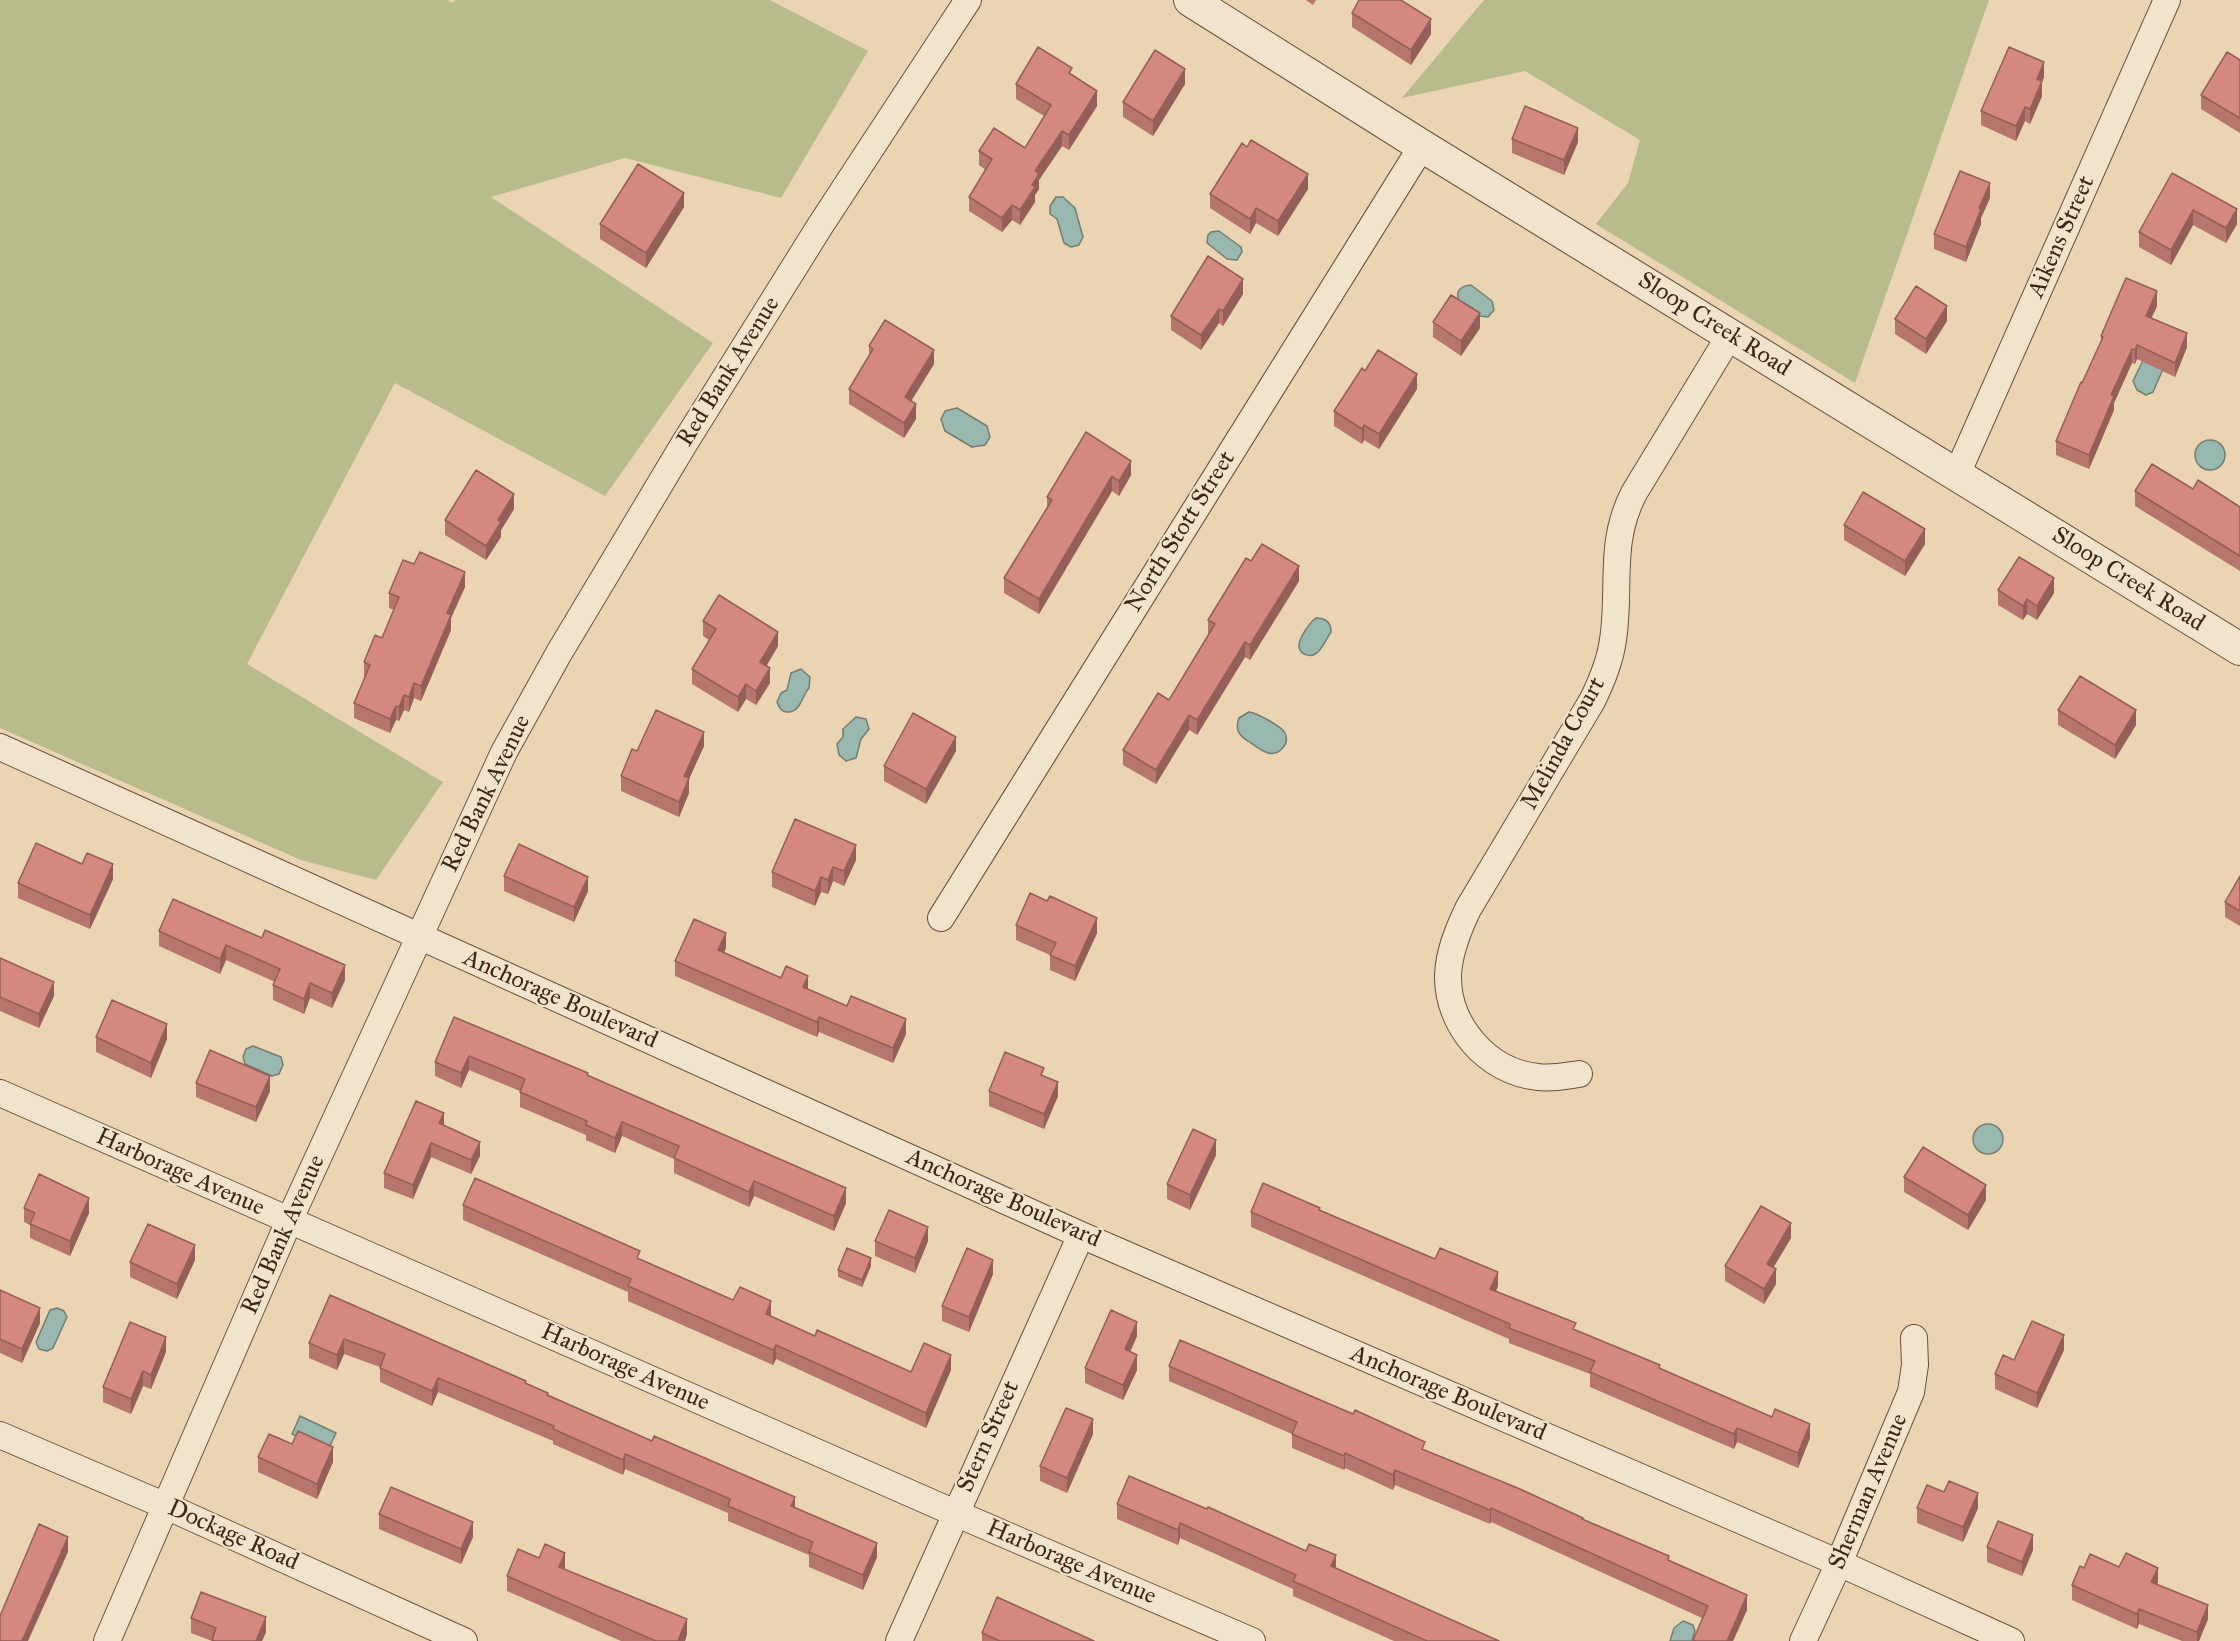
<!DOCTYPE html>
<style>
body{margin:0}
canvas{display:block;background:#ebd4b2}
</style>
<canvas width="2240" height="1641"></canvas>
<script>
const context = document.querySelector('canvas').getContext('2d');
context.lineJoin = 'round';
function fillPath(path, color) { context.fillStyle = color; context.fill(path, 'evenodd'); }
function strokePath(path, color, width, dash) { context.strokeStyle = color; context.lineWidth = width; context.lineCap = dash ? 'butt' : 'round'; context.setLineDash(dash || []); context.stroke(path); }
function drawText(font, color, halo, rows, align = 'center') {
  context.font = font + ' "IM FELL Great Primer",serif'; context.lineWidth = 4.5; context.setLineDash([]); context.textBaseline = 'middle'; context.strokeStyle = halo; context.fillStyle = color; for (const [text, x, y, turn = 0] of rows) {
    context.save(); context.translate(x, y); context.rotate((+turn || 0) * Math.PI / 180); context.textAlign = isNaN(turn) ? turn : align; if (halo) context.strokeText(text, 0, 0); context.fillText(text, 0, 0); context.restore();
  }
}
const green = new Path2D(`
 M0 0H447L452 3 456 0H770L868 51 781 198 625 158 491 197 713 343 605 496 395 383 247 664 443 782 376 880 301 860 0 728Z
 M1484 0H1989L1855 383 1596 224 1628 183 1640 140 1525 71 1402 98Z`);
const water = new Path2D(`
 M1056 197H1063L1075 208 1083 237 1079 245 1071 247 1064 243 1057 219 1050 214V206Z
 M1219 231 1241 247 1242 252 1237 260 1227 259 1207 243 1208 235 1211 232Z
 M1471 285 1492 301 1494 310 1488 317 1480 316 1460 303C1454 292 1460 286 1471 285Z
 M2147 352 2167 360 2153 392 2146 395 2137 390 2133 381Z
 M957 408 987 426 990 437 985 445 972 447 945 431 941 419 945 411Z
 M2195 455a15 15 0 1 1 30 0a15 15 0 1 1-30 0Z
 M1316 618C1326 618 1331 622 1331 632 1327 638 1323 647 1318 652 1312 658 1301 656 1299 647 1298 639 1310 622 1316 618Z
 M801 669 810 677 809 688C802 695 801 713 787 712 781 712 779 707 777 702L781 693 787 690 791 673Z
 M1249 712C1257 713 1281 726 1285 733 1290 743 1280 756 1268 753 1261 751 1254 745 1248 741 1238 735 1235 729 1239 718Z
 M856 717 866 719 869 729 861 739 856 758 846 761 839 755 837 744 843 737V729Z
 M253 1046 281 1057 283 1065 279 1074 272 1076 245 1064 243 1057 246 1049Z
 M1973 1139a15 15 0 1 1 30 0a15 15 0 1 1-30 0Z
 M57 1308 64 1311 67 1317 53 1348 47 1351 39 1349 36 1342 50 1310Z
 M300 1416 336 1433 328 1450 292 1434Z
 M1683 1621 1693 1625 1695 1631 1692 1641H1670L1674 1628Z`);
const minor = new Path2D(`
 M1957 474 2167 0
 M0 747 1081 1235 1839 1563 2011 1641
 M941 918 1422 146
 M1579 1074C1565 1076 1552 1079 1538 1077 1487 1072 1447 1025 1448 975 1449 952 1458 930 1468 909L1592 701C1602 681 1610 661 1613 640 1621 587 1608 543 1634 493L1730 335
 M0 1093 955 1513 1252 1641
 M0 1435 166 1506 464 1641
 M107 1641 289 1221 504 752 559 653 684 444 820 226 968 0
 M899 1641 1081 1235
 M1803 1641 1839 1563 1911 1392 1915 1365 1914 1338`);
const tertiary = new Path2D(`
 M1190 0 1422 146 2240 649`);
const wall = new Path2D(`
 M1306 0H1316L1313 5Z
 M1352 13 1431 34 1411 65 1352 27Z
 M2240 60V133L2201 109V95Z
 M1072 75 1097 106 1069 150 1062 146 1039 180V189L1035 195V202L1020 225 1012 220 1002 232 969 211V197L986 170 979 165V151L1025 148 1044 116 1016 99V84Z
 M2044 77 2042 82V96L2030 124 2025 121 2016 141 1981 125V111Z
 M1185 84 1153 136 1123 117V102Z
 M1512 139 1578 142 1564 175 1512 153Z
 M1247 147 1308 189 1278 236 1256 223 1250 234 1210 208V194Z
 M2172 173 2237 224 2226 243 2193 225 2171 265 2139 247V232Z
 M1990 198 1981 218V224L1966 262 1934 249V234Z
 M684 207 646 268 600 239V224Z
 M1243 294 1223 326 1219 323 1201 350 1171 330V316Z
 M2157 306 2151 318 2187 347 2175 377 2137 359 2135 364 2132 363 2114 403V410L2089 469 2056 455V441L2101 342V336Z
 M1895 319 1947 321 1926 354 1895 334Z
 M1433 322 1480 328 1461 356 1433 337Z
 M869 346 934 364 911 401 916 419 904 438 849 404V389L869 355Z
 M1365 371 1417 389 1379 449 1364 440 1362 444 1334 426V411Z
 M1086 432 1131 475 1119 496 1112 491 1039 614 1004 593V578L1047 509V497Z
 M2193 489 2240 507V571L2135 506V491Z
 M514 509 501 530V537L486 560 445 535V520Z
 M1844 525 1925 544 1905 576 1844 540Z
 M1251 561 1299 581 1250 660 1245 657 1197 735 1189 730 1156 784 1123 765V750L1169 700 1208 635V620Z
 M465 587 451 618V630L421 701 414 698 409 712 404 710 399 721 396 720 390 733 354 718V703L365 677H364V662L382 638 394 610 389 608V593Z
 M1998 590 2054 593 2037 620 2027 614 2023 620 1998 605Z
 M703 621 778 646 766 666 770 683 756 705 746 699 738 712 692 684V669L709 640 703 636Z
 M2058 710 2136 725 2115 759 2058 725Z
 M704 746 689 779V793L679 817 621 791V776L637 751Z
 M956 751 926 804 884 781V766Z
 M856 860 844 886 833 881 828 894 821 892 815 906 772 887V872Z
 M82 864 113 879 90 929 18 898V883Z
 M504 876 588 891 574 922 504 891Z
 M2240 876V926L2225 917V902Z
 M173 899 345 980 332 1008 310 998 304 1014 273 1000V985L275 982 226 960 220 974 159 946V931Z
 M1047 901 1097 933 1075 981 1050 970V955L1016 940V925Z
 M726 948 724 952 808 989 906 1034 893 1063 819 1032 817 1037 675 976V961Z
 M0 958 54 996 39 1028 0 1011Z
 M454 1017 588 1076 846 1203 834 1231 754 1196 749 1207 674 1173V1159L622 1136 615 1153 586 1140V1135L520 1107V1091L469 1070 461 1088 435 1076V1062Z
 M96 1037 167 1039 151 1078 96 1052Z
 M1044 1076 1058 1096 1044 1129 989 1106V1091Z
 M196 1083 270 1091 256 1122 196 1097Z
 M444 1125 480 1156 471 1174 431 1157 413 1199 384 1188V1173Z
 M1216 1155 1190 1210 1167 1199V1184Z
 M1904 1177 1986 1200 1968 1230 1904 1192Z
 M463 1205 640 1260 815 1336 911 1372 951 1370 926 1428 776 1359 773 1365 628 1301V1292L463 1220Z
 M24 1208 89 1213 70 1256 30 1238V1225L24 1222Z
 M1320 1210 1498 1286 1496 1291 1576 1330 1810 1438 1798 1468 1737 1442 1734 1449 1590 1387V1374L1509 1343V1339L1251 1227V1212Z
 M1791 1238 1773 1268 1776 1284 1764 1304 1725 1281V1266Z
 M875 1241H928L915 1273 875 1256Z
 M195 1260 177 1299 130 1277V1262Z
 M871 1266 862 1287 838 1277V1270Z
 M993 1274 969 1332 942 1321V1306Z
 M0 1290 40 1323 22 1363 0 1353Z
 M330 1295 795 1507 877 1557 863 1590 809 1567V1555L728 1521V1513L625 1469 623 1475 553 1444V1441L438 1392 432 1406 380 1382V1367L344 1354 337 1370 309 1358V1343Z
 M1137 1336 1130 1352 1137 1370 1123 1400 1085 1383V1368Z
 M2064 1350 2037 1408 1995 1389V1374L2014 1360Z
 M166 1352 151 1389 143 1386 131 1414 103 1402V1387Z
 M1169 1366 1425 1450 1583 1520 1669 1561 1747 1610 1733 1641H1693L1702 1618 1491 1522 1490 1524 1395 1485 1393 1490 1345 1468 1344 1470 1292 1448V1434L1169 1381Z
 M1093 1434 1067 1493 1040 1481V1466Z
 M292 1444 333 1462 317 1499 258 1472V1457Z
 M1944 1492 1978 1508 1963 1542 1917 1523V1508Z
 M1117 1504 1336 1568 1499 1641H1394L1293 1596V1589L1180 1538 1178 1545 1117 1519Z
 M379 1514 473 1537 461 1564 379 1529Z
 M1987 1547 2033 1550 2022 1576 1987 1562Z
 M539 1558 565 1567 564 1569 687 1634 685 1641H621L507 1591V1576Z
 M2119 1567 2158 1582 2157 1584 2208 1619 2199 1641H2182L2139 1624 2137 1629 2072 1600V1585L2084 1568Z
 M191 1618 266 1632 262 1641H212L191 1633Z
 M982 1633 1094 1641H982Z`);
const shadedWall = new Path2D(`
 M1431 19V34L1411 65V50Z
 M2044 62V77L2042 82V96L2030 124V109L2037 79Z
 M1185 69V84L1153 136V121Z
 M1097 91V106L1069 150V135Z
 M2025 107V121L2016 141V126Z
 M1578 128V142L1564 175V160Z
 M1062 131V146L1039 180V189L1035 195V202L1020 225V210L1032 185 1035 171Z
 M1308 174V189L1278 236V221Z
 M1990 183V198L1981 218V224L1966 262V247L1979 208Z
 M684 193V207L646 268V253Z
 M1012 205V220L1002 232V218Z
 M1256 208V223L1250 234V219Z
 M2237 209V224L2226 243V228Z
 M2193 210V225L2171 265V250Z
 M1243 279V294L1223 326V311Z
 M2157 291V306L2146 330V316Z
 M1947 306V321L1926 354V339Z
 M1219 309V323L1201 350V335Z
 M1480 313V328L1461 356V341Z
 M2187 333V347L2175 377V363Z
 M2137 345V359L2135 364V350Z
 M2132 349V363L2114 403V410L2089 469V455L2111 395Z
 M934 350V364L905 411V397Z
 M1417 374V389L1379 449V434Z
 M916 404V419L904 438V423Z
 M1364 425V440L1362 444V429Z
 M1131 461V475L1119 496V481Z
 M1112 476V491L1039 614V599Z
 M514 494V509L501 530V537L486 560V546L498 520Z
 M1925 529V544L1905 576V561Z
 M1299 566V581L1250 660V645Z
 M465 572V587L451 618V630L421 701V686L447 613Z
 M2054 578V593L2037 620V606Z
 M2027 599V614L2023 620V606Z
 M778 632V646L760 677V662Z
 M1245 642V657L1197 735V720Z
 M770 668V683L756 705V691Z
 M414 683V698L409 712V697Z
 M746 684V699L738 712V697Z
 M404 695V710L399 721V707Z
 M396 706V720L390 733V719Z
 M2136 710V725L2115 759V745Z
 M1189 715V730L1156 784V770Z
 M704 732V746L689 779V793L679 817V802L684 776Z
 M956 737V751L926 804V789Z
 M856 845V860L844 886V871Z
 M113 864V879L90 929V915Z
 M833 867V881L828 894V880Z
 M588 877V891L574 922V907Z
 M821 877V892L815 906V891Z
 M1097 918V933L1075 981V966Z
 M726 933V948L718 965V950Z
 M226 945V960L220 974V959Z
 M345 965V980L332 1008V993Z
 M808 976V990L803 987Z
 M54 982V996L39 1028V1014Z
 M310 983V998L304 1014V999Z
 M819 1017V1032L817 1037V1022Z
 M906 1019V1034L893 1063V1048Z
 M167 1024V1039L151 1078V1063Z
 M469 1056V1070L461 1088V1073Z
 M270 1076V1091L256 1122V1107Z
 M1058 1082V1096L1044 1129V1114Z
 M444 1113V1127L439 1123Z
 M622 1122V1136L615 1153V1138Z
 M1216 1140V1155L1190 1210V1195Z
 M480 1142V1156L471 1174V1160Z
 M431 1143V1157L413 1199V1185Z
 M754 1181V1196L749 1207V1192Z
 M1986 1185V1200L1968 1230V1215Z
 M846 1188V1203L834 1231V1216Z
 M89 1198V1213L70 1256V1241Z
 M1791 1223V1238L1767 1278V1264Z
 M928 1227V1241L915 1273V1258Z
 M195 1245V1260L177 1299V1284Z
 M871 1258V1266L862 1287V1280Z
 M993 1260V1274L969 1332V1317Z
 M1776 1269V1284L1764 1304V1289Z
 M1498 1272V1286L1490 1304V1289Z
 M771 1301V1316L766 1329V1314Z
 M40 1308V1323L22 1363V1349Z
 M1137 1322V1336L1125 1364V1349Z
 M2064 1335V1350L2037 1408V1393Z
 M166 1337V1352L151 1389V1375Z
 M344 1339V1354L337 1370V1355Z
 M776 1345V1359L773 1365V1350Z
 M951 1355V1370L926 1428V1413Z
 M1137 1355V1370L1123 1400V1385Z
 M143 1371V1386L131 1414V1399Z
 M438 1378V1392L432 1406V1391Z
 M1093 1419V1434L1067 1493V1478Z
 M1810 1424V1438L1798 1468V1453Z
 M1737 1428V1442L1734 1449V1434Z
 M333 1447V1462L317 1499V1484Z
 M1345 1453V1468L1344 1470V1456Z
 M625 1454V1469L623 1475V1460Z
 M1395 1470V1485L1393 1490V1475Z
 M1978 1493V1508L1963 1542V1527Z
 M795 1497V1512L791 1506Z
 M1491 1508V1522L1490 1524V1510Z
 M473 1522V1537L461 1564V1549Z
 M1180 1523V1538L1178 1545V1530Z
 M2033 1535V1550L2022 1576V1562Z
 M68 1537V1552L28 1641H22Z
 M877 1543V1557L863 1590V1575Z
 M565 1553V1567L559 1581V1567Z
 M1336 1555V1570L1331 1566Z
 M2158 1568V1582L2151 1597V1582Z
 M1747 1595V1610L1733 1641H1727Z
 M2208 1605V1619L2199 1641H2197V1632Z
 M2139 1609V1624L2137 1629V1614Z
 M266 1617V1632L262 1641H256Z
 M687 1619V1634L685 1641H678Z`);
const building = new Path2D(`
 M1359 0H1401L1431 19 1411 50 1352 13Z
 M1038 47 1072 68 1069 73 1097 91 1069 135 1062 131 1035 171 1039 174 1032 185 1035 187 1020 210 1012 205 1002 218 969 197 992 159 979 151 994 128 1025 148 1051 105 1016 84Z
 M2009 47 2044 62 2037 79 2042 81 2030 109 2025 107 2016 126 1981 111Z
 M1155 50 1185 69 1153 121 1123 102Z
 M2227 52 2240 60V118L2201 95Z
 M1525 106 1578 128 1564 160 1512 139Z
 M1251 140 1308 174 1278 221 1256 208 1250 219 1210 194 1242 143 1247 147Z
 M638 164 684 193 646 253 600 224Z
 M1960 171 1990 183 1979 208 1981 209 1966 247 1934 234Z
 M2172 173 2237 209 2226 228 2193 210 2171 250 2139 232Z
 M1208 256 1243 279 1223 311 1219 309 1201 335 1171 316Z
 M2126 278 2157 291 2146 316 2187 333 2175 363 2137 345 2135 350 2132 349 2111 395 2114 396 2089 455 2056 441 2081 382 2082 383 2103 337 2101 336Z
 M1916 286 1947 306 1926 339 1895 319Z
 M1451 295 1480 313 1461 341 1433 322Z
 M885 320 934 350 905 397 916 404 904 423 849 389 873 349 869 346Z
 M1378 350 1417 374 1379 434 1364 425 1362 429 1334 411 1362 368 1365 371Z
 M1086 432 1131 461 1119 481 1112 476 1039 599 1004 578 1052 500 1047 497Z
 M2152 464 2193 489 2198 480 2240 507V556L2135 491Z
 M476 470 514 494 498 520 501 522 486 546 445 520Z
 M1863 492 1925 529 1905 561 1844 525Z
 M1262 544 1299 566 1250 645 1245 642 1197 720 1189 715 1156 770 1123 750 1158 693 1169 700 1215 624 1208 620 1246 558 1251 561Z
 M420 552 465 572 447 613 451 615 421 686 414 683 409 697 404 695 399 707 396 706 390 719 354 703 370 665 364 662 375 635 382 638 399 597 389 593 403 560 414 564Z
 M2019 557 2054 578 2037 606 2027 599 2023 606 1998 590Z
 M719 595 778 632 760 662 770 668 756 691 746 684 738 697 692 669 716 629 703 621Z
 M2080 676 2136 710 2115 745 2058 710Z
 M656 710 704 732 684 776 689 778 679 802 621 776 632 749 637 751Z
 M913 713 956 737 926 789 884 766Z
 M795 819 856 845 844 871 833 867 828 880 821 877 815 891 772 872Z
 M36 843 82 864 87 853 113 864 90 915 18 883Z
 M519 844 588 877 574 907 504 876Z
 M2240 876V911L2225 902Z
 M1030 893 1047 901 1050 896 1097 918 1075 966 1050 955 1056 943 1016 925Z
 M173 899 262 938 265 930 345 965 332 993 310 983 304 999 273 985 280 969 226 945 220 959 159 931Z
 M694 919 726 933 718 950 781 978 786 966 808 976 803 987 847 1006 851 996 906 1019 893 1048 819 1017 817 1022 675 961Z
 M0 958 54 982 39 1014 0 997Z
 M112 1000 167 1024 151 1063 96 1037Z
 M454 1017 588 1073 587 1075 846 1188 834 1216 754 1181 749 1192 674 1158 679 1146 622 1122 615 1138 586 1125 587 1121 520 1092 525 1079 469 1056 461 1073 435 1062Z
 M210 1050 270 1076 256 1107 196 1083Z
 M1005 1052 1044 1068 1041 1075 1058 1082 1044 1114 989 1091Z
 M416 1101 444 1113 439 1123 480 1142 471 1160 431 1143 413 1185 384 1173Z
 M1193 1129 1216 1140 1190 1195 1167 1184Z
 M1923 1147 1986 1185 1968 1215 1904 1177Z
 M39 1174 89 1198 70 1241 30 1224 35 1213 24 1208Z
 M475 1178 640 1251 637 1258 733 1300 740 1287 771 1301 766 1314 815 1336 817 1330 911 1372 924 1343 951 1355 926 1413 776 1345 773 1350 628 1286 631 1279 463 1205Z
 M1263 1183 1320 1208 1319 1210 1435 1259 1440 1248 1498 1272 1490 1289 1576 1323 1573 1329 1660 1365 1659 1368 1772 1417 1775 1409 1810 1424 1798 1453 1737 1428 1734 1434 1590 1372 1595 1361 1509 1328 1510 1324 1251 1212Z
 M1761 1206 1791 1223 1767 1264 1776 1269 1764 1289 1725 1266Z
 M889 1210 928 1227 915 1258 875 1241Z
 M148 1224 195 1245 177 1284 130 1262Z
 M847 1248 871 1258 862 1280 838 1270Z
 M967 1248 993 1260 969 1317 942 1306Z
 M0 1290 40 1308 22 1349 0 1339Z
 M330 1295 526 1381 525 1383 548 1393 547 1395 652 1441 654 1436 795 1497 791 1506 877 1543 863 1575 809 1552 813 1542 728 1506 730 1499 625 1454 623 1460 553 1429 554 1426 438 1378 432 1391 380 1368 385 1354 344 1339 337 1355 309 1343Z
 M1111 1310 1137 1322 1125 1349 1137 1355 1123 1385 1085 1368Z
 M2032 1321 2064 1335 2037 1393 1995 1374 2003 1355 2014 1360Z
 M130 1322 166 1337 151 1375 143 1371 131 1399 103 1387Z
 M1180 1340 1353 1414 1355 1410 1425 1442 1422 1449 1520 1489 1583 1518 1582 1519 1669 1556 1668 1560 1747 1595 1727 1641H1696L1693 1640 1708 1606 1491 1508 1490 1510 1395 1470 1393 1475 1345 1453 1344 1456 1292 1434 1297 1422 1169 1366Z
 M1066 1408 1093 1419 1067 1478 1040 1466Z
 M298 1431 333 1447 317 1484 258 1457 269 1434 292 1444Z
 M1129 1476 1207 1509 1208 1507 1306 1551 1309 1544 1336 1555 1331 1566 1499 1641H1427L1293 1581 1296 1575 1180 1523 1178 1530 1117 1504Z
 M1949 1481 1978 1493 1963 1527 1917 1508 1927 1485 1944 1492Z
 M391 1487 473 1522 461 1549 379 1514Z
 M1998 1521 2033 1535 2022 1562 1987 1547Z
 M39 1524 68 1537 22 1641H0V1616Z
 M545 1544 565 1553 559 1567 687 1619 678 1641H656L507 1576 518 1549 539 1558Z
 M2126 1553 2158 1568 2151 1582 2208 1605 2197 1632 2139 1609 2137 1614 2072 1585 2080 1566 2084 1568 2090 1554 2119 1567Z
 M201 1592 266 1617 256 1641H215L212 1640 216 1628 191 1618Z
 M997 1597 1094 1641H1000L982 1633Z`);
const streetNames = [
 ["Aikens Street",2062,237,-66],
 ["Sloop Creek Road",1714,325,32],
 ["Red Bank Avenue",729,372,-58],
 ["North Stott Street",1181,532,-58],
 ["Sloop Creek Road",2128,580,32],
 ["Melinda Court",1564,744,-61],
 ["Red Bank Avenue",487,794,-64],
 ["Anchorage Boulevard",560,1000,24],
 ["Harborage Avenue",180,1173,24],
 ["Anchorage Boulevard",1003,1199,24],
 ["Red Bank Avenue",284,1235,-66],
 ["Harborage Avenue",625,1368,24],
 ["Anchorage Boulevard",1448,1394,23],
 ["Stern Street",989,1437,-66],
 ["Sherman Avenue",1869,1492,-67],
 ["Dockage Road",233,1536,24],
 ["Harborage Avenue",1071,1563,23]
];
fillPath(green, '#b8bc8b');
fillPath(water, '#98b8b0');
strokePath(water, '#747e73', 1.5);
strokePath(minor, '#69523e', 28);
strokePath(tertiary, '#69523e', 34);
strokePath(minor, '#f2e3cd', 26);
strokePath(tertiary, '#f2e3cd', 32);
fillPath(wall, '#b6756d');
fillPath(shadedWall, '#945f59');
fillPath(building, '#d4887f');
strokePath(building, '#945f59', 1.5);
drawText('24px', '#3e2717', '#f2e3cd', streetNames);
</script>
